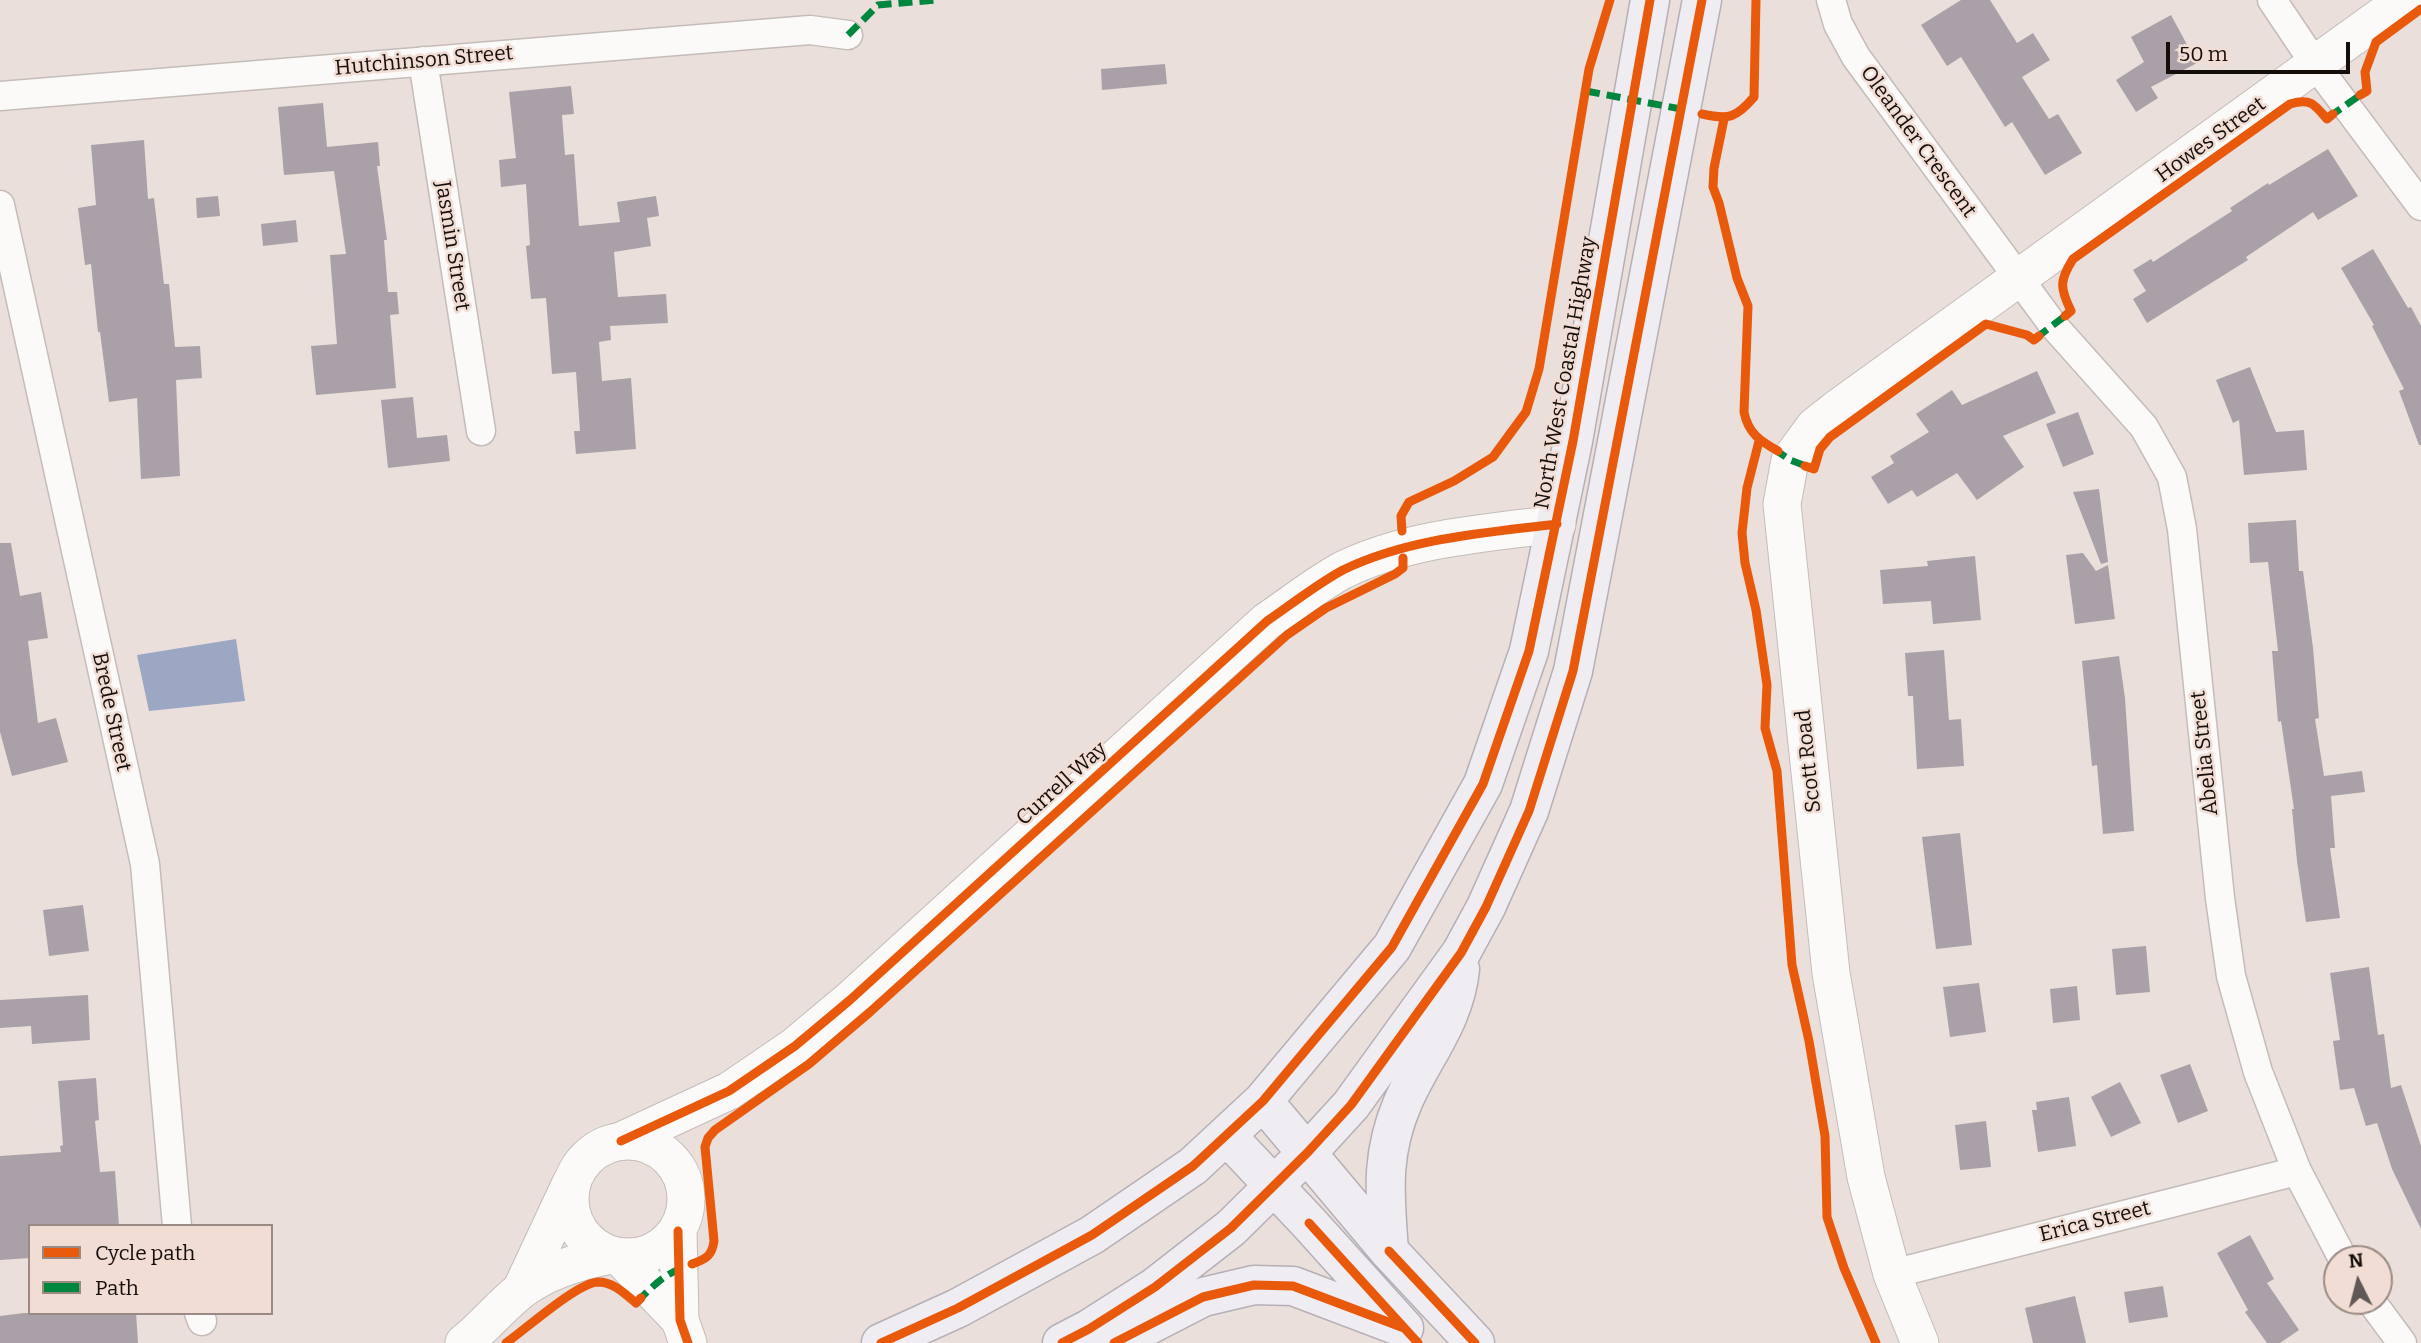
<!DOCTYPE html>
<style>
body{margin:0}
#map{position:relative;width:2421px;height:1343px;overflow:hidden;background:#eadfda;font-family:Bitter,serif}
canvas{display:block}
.legend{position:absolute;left:28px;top:1224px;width:245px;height:91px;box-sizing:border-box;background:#f1ddd3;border:2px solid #998b83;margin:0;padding:9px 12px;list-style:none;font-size:21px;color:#150f0c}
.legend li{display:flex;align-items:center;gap:14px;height:35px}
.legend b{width:35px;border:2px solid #998b83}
.north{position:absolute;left:2323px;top:1245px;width:70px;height:70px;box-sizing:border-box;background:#f1ddd3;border:2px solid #998b83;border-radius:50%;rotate:354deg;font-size:19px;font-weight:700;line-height:28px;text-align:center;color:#150f0c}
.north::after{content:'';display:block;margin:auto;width:24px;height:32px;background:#605854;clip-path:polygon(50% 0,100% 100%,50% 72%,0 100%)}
.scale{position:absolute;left:2166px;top:42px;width:184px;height:32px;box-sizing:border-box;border:4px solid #150f0c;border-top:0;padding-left:9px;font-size:21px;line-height:24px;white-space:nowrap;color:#150f0c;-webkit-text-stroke:5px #f1ddd3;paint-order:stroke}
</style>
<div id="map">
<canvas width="2421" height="1343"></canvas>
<ul class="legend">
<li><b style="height:9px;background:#e8590c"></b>Cycle path</li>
<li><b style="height:9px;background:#00873e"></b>Path</li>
</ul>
<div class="north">N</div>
<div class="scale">50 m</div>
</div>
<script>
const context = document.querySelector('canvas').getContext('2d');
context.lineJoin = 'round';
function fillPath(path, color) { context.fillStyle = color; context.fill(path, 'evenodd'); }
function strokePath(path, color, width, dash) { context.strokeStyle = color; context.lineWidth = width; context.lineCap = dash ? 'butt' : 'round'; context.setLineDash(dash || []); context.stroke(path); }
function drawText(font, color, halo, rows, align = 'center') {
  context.font = font + ' Bitter,serif'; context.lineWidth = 5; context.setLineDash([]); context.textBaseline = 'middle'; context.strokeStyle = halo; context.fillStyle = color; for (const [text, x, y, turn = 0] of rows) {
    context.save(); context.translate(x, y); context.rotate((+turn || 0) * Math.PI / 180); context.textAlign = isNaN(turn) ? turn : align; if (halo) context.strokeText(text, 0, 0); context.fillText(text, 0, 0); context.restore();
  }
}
const water = new Path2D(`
 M236 639 245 701 149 711 137 655Z`);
const building = new Path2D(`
 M1961 0H1990L2017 43 2033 33 2050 60 2022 77 2049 119 2058 114 2082 153 2045 175 2012 122 2005 127 1961 57 1947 66 1921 25Z
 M2171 15 2197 63 2151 87 2158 98 2136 112 2116 80 2144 62 2131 37Z
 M1165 64 1167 84 1102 90 1101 69Z
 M571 86 574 114 562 115 565 155 574 154 579 226 620 222 617 202 656 196 659 216 647 218 651 246 614 252 618 297 666 294 668 323 610 326 611 340 599 342 602 381 631 378 636 449 576 454 574 431H580L576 372 552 374 546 298 531 299 526 246 530 245 526 184 501 187 499 160 516 158 509 92Z
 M323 103 327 147 378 142 380 166H377L387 240H384L388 292H397L399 314 390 315 396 388 316 395 311 346 337 344 330 255 346 254 334 171 284 175 278 107Z
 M144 140 148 199 154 198 164 284H169L175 347 200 346 202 378 176 380 180 476 141 479 137 398 109 402 100 332H98L91 264 85 265 78 208 96 205 91 145Z
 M2328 149 2358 196 2318 220 2313 212 2246 257 2248 260 2147 323 2133 299 2146 291 2133 270 2151 259 2153 262 2232 211 2230 208 2268 183 2269 185Z
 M218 196 220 216 197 218 196 198Z
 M296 220 298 242 263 246 261 224Z
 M2373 249 2408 308 2411 307 2421 326V445H2419L2399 391 2404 389 2372 326 2374 325 2341 268Z
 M2250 367 2276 432 2304 430 2307 470 2244 475 2239 420 2233 423 2216 380Z
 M2037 371 2056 413 2003 436 2024 467 1977 500 1957 473 1917 497 1912 490 1888 504 1871 477 1894 463 1890 456 1929 432 1916 414 1952 390 1962 405Z
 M413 397 417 438 447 435 450 461 388 468 381 400Z
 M2078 412 2094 454 2063 467 2046 424Z
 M2099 489 2108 562 2101 564 2073 492Z
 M2296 520 2299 571H2303L2313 648 2319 718 2315 719 2324 776 2362 771 2365 792 2331 796 2335 848H2330L2340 918 2306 922 2297 861 2292 809H2294L2281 721 2278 722 2272 651H2278L2268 562 2250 563 2248 523Z
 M0 543H11L20 596 41 592 48 638 28 641 38 723 56 718 68 762 12 776 0 732Z
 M2083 553 2096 571 2108 565 2115 619 2075 624 2066 555Z
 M1975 556 1981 620 1933 624 1931 601 1883 604 1880 570 1928 566 1927 561Z
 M1944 650 1949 720 1961 719 1964 766 1917 769 1913 696H1908L1905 653Z
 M2119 656 2125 698 2134 831 2103 834 2097 765 2092 766 2082 661Z
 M1960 833 1972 945 1936 949 1922 837Z
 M83 905 89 951 49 956 43 910Z
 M2146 946 2150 992 2116 995 2112 949Z
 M2369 967 2378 1035 2384 1034 2391 1088 2401 1085 2421 1146V1229L2392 1169 2377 1123 2366 1126 2354 1088 2340 1090 2333 1041 2340 1040 2330 973Z
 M1979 983 1986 1032 1950 1037 1943 987Z
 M2077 986 2080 1020 2053 1023 2050 989Z
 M88 995 90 1040 32 1044 31 1026 0 1028V1000Z
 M2190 1064 2208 1111 2178 1123 2160 1075Z
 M96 1078 99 1120 95 1121 100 1172 115 1171 119 1226H30V1258L0 1260V1156L61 1152 60 1146 63 1145 58 1081Z
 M2120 1082 2141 1123 2111 1137 2091 1097Z
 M2069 1097 2076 1146 2038 1152 2032 1110H2037L2036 1102Z
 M1986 1121 1991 1167 1960 1170 1955 1125Z
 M2250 1235 2274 1279 2267 1283 2299 1330 2280 1343H2267L2245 1312 2248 1310 2217 1253Z
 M2163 1286 2168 1317 2129 1323 2124 1292Z
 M2075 1296 2086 1343H2033L2025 1308Z
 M24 1313H136L138 1343H0V1316Z`);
const minor = new Path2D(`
 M1831 0 1838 24 1856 57 2053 325 2144 427 2172 477 2182 529 2220 898 2231 976 2258 1072 2297 1171 2343 1259
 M2272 0 2315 64 2421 206
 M423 61 481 431
 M0 96 810 30 848 35
 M0 205 145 864 177 1226
 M1892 1274 2297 1171
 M2371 1301 2402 1343
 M199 1313 202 1321`);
const tertiary = new Path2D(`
 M570 1199a58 58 0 1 1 116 0a58 58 0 1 1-116 0Z
 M621 1141 729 1091 795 1046 850 1000 1267 621C1292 604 1317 584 1343 570 1409 538 1485 533 1557 524
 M678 1231 680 1320 688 1343
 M620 1257 680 1320
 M521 1290 571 1183
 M464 1343C484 1327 500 1307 520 1291 546 1271 579 1261 611 1255
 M1920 1343 1892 1274 1866 1177 1831 973 1782 504 1790 460 1815 426 1838 408 2404 0`);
const trunk = new Path2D(`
 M1263 1101 1389 1251 1475 1343
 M1227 1136 1309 1223 1401 1325
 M1389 1251C1385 1195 1380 1155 1403 1102 1423 1056 1455 1021 1460 969
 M881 1343 958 1308 1092 1235 1193 1166 1263 1101 1392 947 1483 784 1529 651 1573 441 1650 0
 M1062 1343 1089 1329 1155 1287 1231 1228 1308 1152 1351 1105 1461 953 1486 907 1529 811 1573 671 1702 0
 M1114 1343 1203 1297 1254 1285 1293 1286 1404 1328`);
const quiet = new Path2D(`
 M848 35 878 5 937 0
 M1586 91 1686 110
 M2329 117 2363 93
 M2036 338 2069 313
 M1774 449 1790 460 1811 468
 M637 1302C652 1287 663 1275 684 1267`);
const cycleway = new Path2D(`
 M2360 95 2367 91 2365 72 2376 42 2421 9
 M1702 114C1729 120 1736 118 1754 97L1756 0
 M1724 119 1714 168 1713 187 1719 203 1737 278 1748 306 1744 412C1748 433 1760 441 1778 451
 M2065 316 2071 311C2060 288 2059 281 2073 259L2290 104C2311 98 2314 104 2327 119L2333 114
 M1759 441 1747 488 1742 533 1745 563 1756 610 1767 685 1765 728 1777 771 1792 965 1809 1041 1825 1136 1827 1217 1844 1268 1876 1343
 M1805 466 1814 469 1820 449 1830 437 1986 324 2027 335 2034 340 2039 336
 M1402 531 1401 516 1409 502 1454 481 1493 457 1526 412 1539 369 1589 69 1610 0
 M621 1141 729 1091 795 1046 850 1000 1267 621C1292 604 1317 584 1343 570 1409 538 1485 533 1557 524
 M1309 1223 1418 1343
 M678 1231 680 1320 688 1343
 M1389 1251 1475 1343
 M692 1264C706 1259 712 1256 714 1241L705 1147 708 1138 715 1130 809 1064 870 1012 1287 635 1326 608 1395 574 1403 568V558
 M506 1343C526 1329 577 1283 598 1282 614 1282 625 1294 636 1303L641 1298
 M881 1343 958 1308 1092 1235 1193 1166 1263 1101 1392 947 1483 784 1529 651 1573 441 1650 0
 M1062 1343 1089 1329 1155 1287 1231 1228 1308 1152 1351 1105 1461 953 1486 907 1529 811 1573 671 1702 0
 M1114 1343 1203 1297 1254 1285 1293 1286 1404 1328`);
const streetNames = [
 ["Hutchinson Street",424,61,-5],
 ["Howes Street",2211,140,-36],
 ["Oleander Crescent",1918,142,54],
 ["Jasmin Street",452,246,81],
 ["North West Coastal Highway",1566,373,-80],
 ["Brede Street",111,712,78],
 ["Abelia Street",2205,753,-96],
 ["Scott Road",1809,761,-96],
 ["Currell Way",1062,784,-42],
 ["Erica Street",2095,1222,-14]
];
fillPath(water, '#9ca7c3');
fillPath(building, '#a9a1a7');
strokePath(minor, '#c4bcb8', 31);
strokePath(tertiary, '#c4bcb8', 39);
strokePath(trunk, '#b6afb6', 41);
strokePath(minor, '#fcfaf9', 28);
strokePath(tertiary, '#fcfaf9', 37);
strokePath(trunk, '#efecf2', 38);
strokePath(quiet, '#00873e', 7, [14, 7]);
strokePath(cycleway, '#e8590c', 9);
drawText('21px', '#150f0c', '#f1ddd3', streetNames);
</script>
